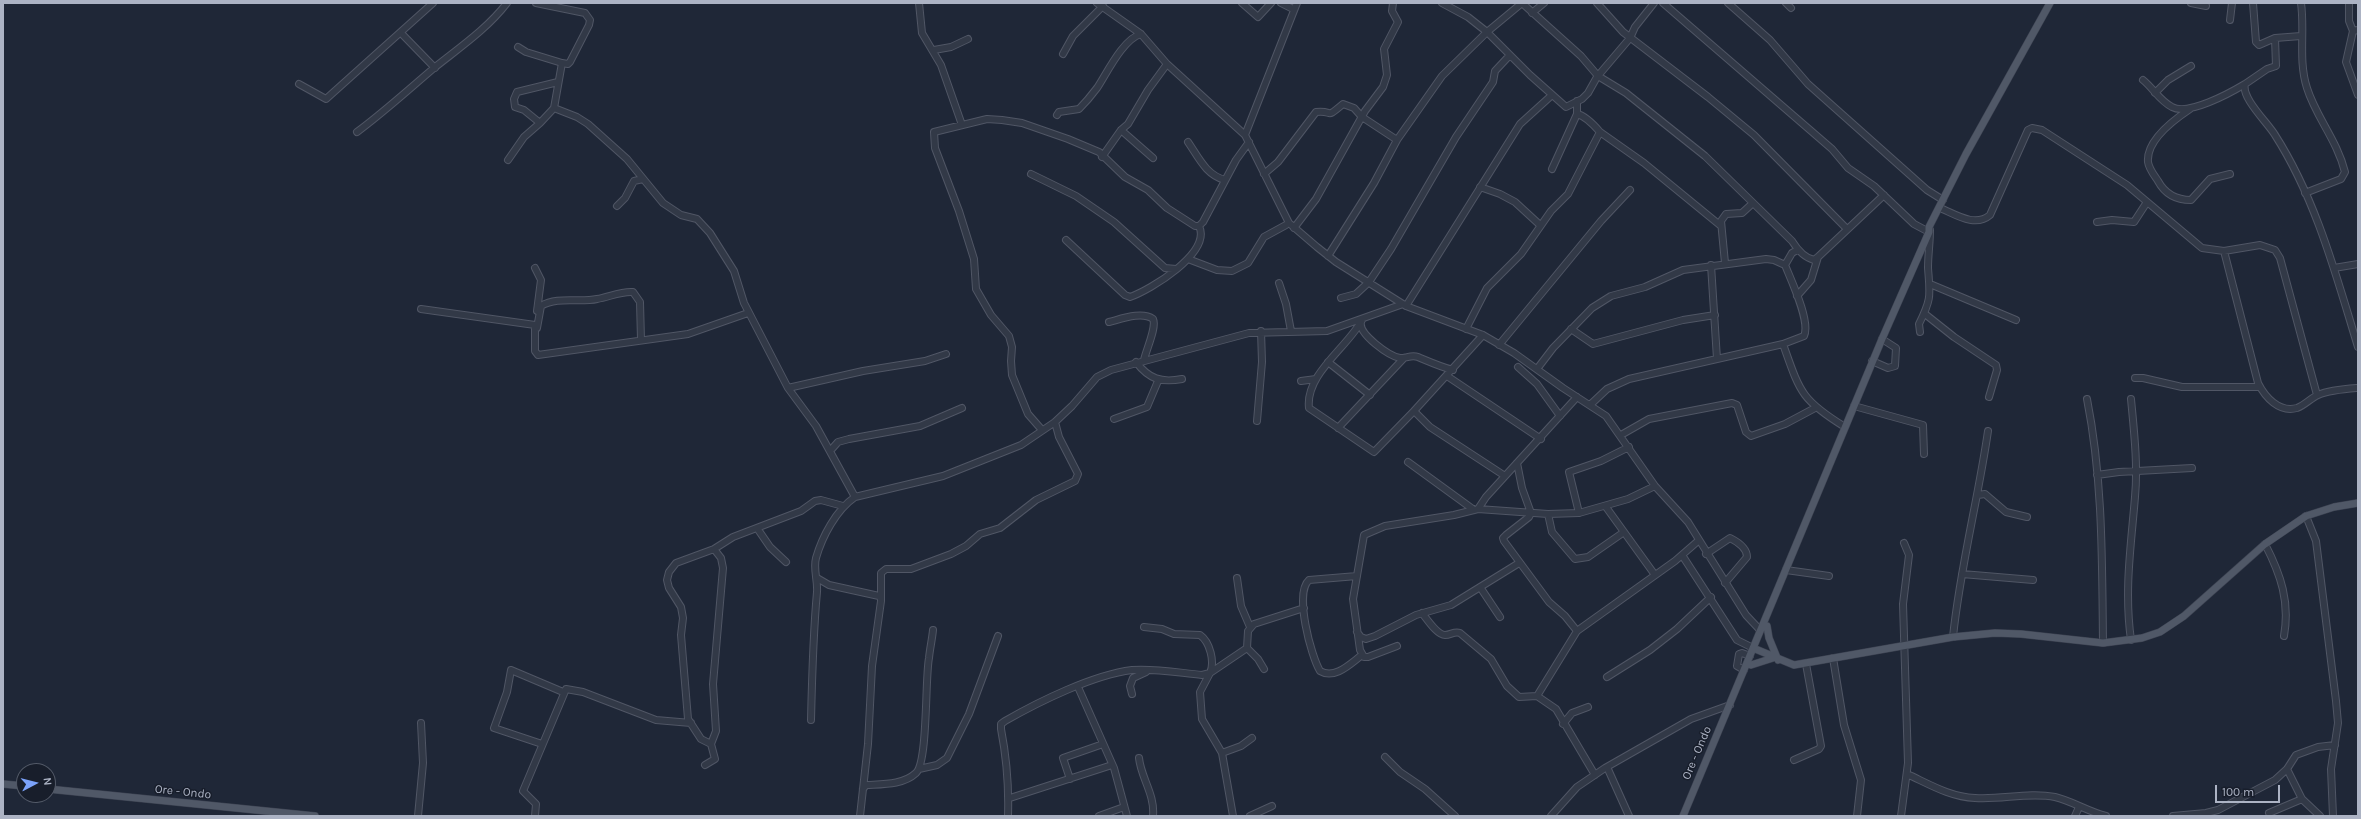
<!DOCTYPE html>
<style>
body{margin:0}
#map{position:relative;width:2361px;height:819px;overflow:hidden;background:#1f2737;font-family:Karla,sans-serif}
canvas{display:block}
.frame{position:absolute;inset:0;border:4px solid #acb3c4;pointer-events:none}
.north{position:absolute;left:16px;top:763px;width:40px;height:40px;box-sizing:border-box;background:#181e2b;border:1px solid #535a68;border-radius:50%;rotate:83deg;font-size:11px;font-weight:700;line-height:16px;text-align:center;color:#acb3c4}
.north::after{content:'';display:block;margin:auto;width:14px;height:18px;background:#7ba2fa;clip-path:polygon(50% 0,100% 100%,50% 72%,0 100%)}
.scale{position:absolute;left:2215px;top:785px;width:65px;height:18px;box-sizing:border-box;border:2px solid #acb3c4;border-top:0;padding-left:5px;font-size:12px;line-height:14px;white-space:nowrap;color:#acb3c4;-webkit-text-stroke:3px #181e2b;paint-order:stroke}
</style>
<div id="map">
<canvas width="2361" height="819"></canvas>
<div class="frame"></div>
<div class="north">N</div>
<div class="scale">100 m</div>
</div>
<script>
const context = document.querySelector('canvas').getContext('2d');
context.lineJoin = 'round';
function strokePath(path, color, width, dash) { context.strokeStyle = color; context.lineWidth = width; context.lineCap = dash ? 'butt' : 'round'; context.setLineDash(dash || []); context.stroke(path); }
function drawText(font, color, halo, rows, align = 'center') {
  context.font = font + ' Karla,sans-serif'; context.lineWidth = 3; context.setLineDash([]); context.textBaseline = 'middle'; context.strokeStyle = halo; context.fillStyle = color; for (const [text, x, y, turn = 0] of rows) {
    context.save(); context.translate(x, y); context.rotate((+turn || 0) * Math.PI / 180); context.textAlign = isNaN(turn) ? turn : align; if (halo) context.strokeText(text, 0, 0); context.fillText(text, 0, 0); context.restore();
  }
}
const minor = new Path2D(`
 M536 3 585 13 590 20 589 25 570 62 568 64 562 63 554 108 577 117 588 124 627 159 663 203 681 215 697 219 710 233 734 271 744 303 788 388 863 371 925 361 946 354
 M919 3 922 33 941 65 962 125
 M1097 3 1141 34 1167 64 1245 135 1289 223 1317 247 1336 262 1406 306 1483 335 1514 353 1563 388 1606 416 1655 486 1688 522 1746 615 1760 630
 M1242 3 1258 17 1271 3
 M1281 3 1293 9
 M1442 3 1468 17 1487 32 1530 75 1566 107 1582 99 1588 93 1597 77 1630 38 1635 27 1654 3
 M1522 3 1581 56 1598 76 1626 93 1705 156 1792 241C1797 249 1805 258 1814 260L1818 257 1884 195
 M1597 3 1623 32 1708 97 1754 135 1847 229
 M1663 3 1832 149 1848 168 1874 186 1914 224 1929 232
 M1728 3 1770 40 1808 84 1927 190 1943 200
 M1786 3 1791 8
 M2191 3 2206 6
 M2253 3 2256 42 2259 45 2275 38 2301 36
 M2301 3C2305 31 2298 60 2307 88 2316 117 2337 140 2345 172L2341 179 2305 193
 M2349 3V21L2353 31
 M1532 13 1544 3
 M2230 20 2232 3
 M2358 30 2353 31 2346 62 2358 95
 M401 33 435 68
 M2275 38 2276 66 2267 69 2248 82 2245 84C2241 98 2268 123 2275 135 2316 199 2336 275 2358 347
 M518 47 526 52 562 63
 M934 50 951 47 968 39
 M1063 54 1073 36 1103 6
 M2143 80C2153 88 2160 101 2172 107 2188 116 2230 93 2245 84
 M299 84 326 99 433 3
 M2155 93 2168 80 2191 66
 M554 108 540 123 524 110 515 107 514 99 517 92 558 82
 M2190 109C2175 119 2146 140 2148 162 2149 169 2154 175 2158 181 2165 194 2176 200 2191 200L2210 179 2230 174
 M1057 115 1059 112 1079 109C1085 103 1091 96 1097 88 1107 73 1123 39 1141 34
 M1121 130 1153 158
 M357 132C384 112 408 90 434 68 459 48 487 29 507 3
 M1600 132 1644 163 1721 226
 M1245 135 1297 3
 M1188 142C1199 158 1206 175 1225 180
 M1102 157 1121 130 1128 124 1148 90 1167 64
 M508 160 524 137 540 123
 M1552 169 1577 114
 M1031 174 1076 196 1114 222 1165 268 1176 269
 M1264 174 1278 162 1316 112C1335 110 1324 120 1343 104L1354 108 1362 117 1397 140
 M1480 187 1500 194 1515 202 1540 225
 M617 206 625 198 634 181 643 179
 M1940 208C1955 214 1975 228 1990 215L2028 130 2032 128 2042 130 2127 185 2202 248 2224 251 2260 245 2275 250 2280 258 2317 395
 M2097 222 2112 220 2134 222 2147 202
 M1294 228 1316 199 1365 111 1383 87 1387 75 1384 49 1398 22 1392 11 1393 3
 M1066 240 1125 295 1130 297C1150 290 1212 253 1199 226
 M2224 251 2258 383C2265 397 2279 413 2297 408 2305 405 2311 398 2318 395 2330 390 2345 389 2358 388
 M1328 256 1374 183 1397 140 1442 76 1487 32 1522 3
 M1188 259 1217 270 1232 271 1248 263 1264 237 1286 225
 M1725 263 1721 221 1726 214 1742 213 1753 203
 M1711 265 1717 359
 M1785 265 1792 253 1797 250
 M535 268 541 280 537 311
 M2334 268 2358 264
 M1279 283 1286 304 1291 331
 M1930 284 2016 320
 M1797 296 1811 280 1818 257
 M1341 298 1356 294 1369 282 1391 249 1456 137 1493 82 1495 71 1509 56
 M1406 306 1520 124 1552 95
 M421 309 535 325V351L538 355 688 334 748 313
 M1925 314 1954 337 1996 365 1997 370 1989 397
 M1362 320C1348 347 1305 374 1309 408L1374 452 1414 411
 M1109 322C1121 319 1142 311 1153 319 1157 327 1146 350 1144 360
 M1361 322C1358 334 1389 356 1400 358 1406 359 1411 354 1418 357 1430 362 1441 367 1453 370
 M537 328 541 306C558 296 579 303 597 299 609 297 621 291 633 292L640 302 641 340
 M1466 329 1487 288 1521 254 1551 211 1568 194 1600 132C1594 125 1586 116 1577 114V101
 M1571 329 1593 344 1683 320 1715 315
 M1920 332 1919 324C1932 298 1930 295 1928 268 1928 255 1930 243 1930 230
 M1483 335 1414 411 1430 427 1505 476
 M1783 344C1800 392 1801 400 1845 427
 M1499 345 1601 221 1630 190
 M1872 361 1888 368 1895 366 1896 348 1882 339
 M1136 362C1149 379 1161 383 1182 379
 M1328 362 1370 395
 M1518 367 1537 384 1560 416
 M1537 369 1553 348 1592 308 1611 296 1645 287 1683 270 1766 259 1774 260 1785 265C1791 280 1811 322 1804 336L1783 344 1629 379 1607 389 1590 405
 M1447 376 1541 439
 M2135 378H2143L2182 387H2260
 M1301 381 1316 379
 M788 388 816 426 855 497
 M2087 399C2103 480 2102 562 2103 643
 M1854 406 1923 425 1924 454
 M1114 419 1147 407 1158 381
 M1257 421 1262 362 1261 331
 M1338 428 1404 358
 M1042 430 1028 414 1012 375 1011 361 1012 347 1009 336 991 315 976 289 974 259 959 211 935 148 934 132 987 119 1002 120 1022 123 1068 139 1099 152 1125 177 1148 190 1167 208 1195 226H1199L1203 222 1236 160 1249 142
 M1621 435 1649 419 1732 403 1737 405 1746 432 1751 436 1785 424 1815 408
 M830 451 838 442 849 439 920 426 962 408
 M1408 462 1474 510
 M1517 463 1522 488 1531 513
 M2097 475 2119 472 2192 468
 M1978 495 1985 494 2006 512 2027 517
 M1606 507 1655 575
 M1478 509 1486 497 1577 397
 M1531 513 1529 517 1506 535 1503 538 1504 541 1549 602 1565 616 1577 631
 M1579 513 1569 472 1601 461 1629 447
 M1548 514 1552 532 1575 559 1588 557 1624 532
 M2306 516 2316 541 2336 701 2338 723 2331 769 2333 816
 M757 528 770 547 786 562
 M2265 544C2281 575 2290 602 2284 636
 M1706 554 1730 538C1738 542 1747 548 1747 557L1725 583
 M1682 555 1737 640 1753 648
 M1786 570 1829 576
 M1962 574 2033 580
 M1357 576 1309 580C1294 593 1311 656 1320 671 1335 680 1351 663 1362 655
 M817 578 829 585 879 596
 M1237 578 1241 606 1250 627
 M1480 587 1500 617
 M1422 613C1427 619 1437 635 1445 635 1451 635 1454 631 1460 633L1491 659 1507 686 1519 697 1537 696 1577 631 1675 561 1698 541
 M1357 632 1361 637 1366 639 1375 636 1416 615 1451 605 1519 563
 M1953 637C1960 568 1978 500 1988 431
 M2131 640C2124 591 2131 546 2135 497 2138 465 2134 431 2131 399
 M1397 646 1368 657H1364L1360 650 1353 599 1364 535 1385 526 1454 515 1478 509 1548 514 1579 513 1628 499 1655 486
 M1247 648 1258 659 1264 669
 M1833 658 1844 725 1861 780 1857 816
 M1744 670 1737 666 1739 654 1742 653 1750 656
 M1607 677 1650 650 1677 629 1711 597
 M1078 687 1114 768 1127 816
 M1132 694 1130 686 1133 678 1146 672
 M1537 696 1556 709 1595 775
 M811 720C812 677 813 635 817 592 818 581 813 569 816 558 822 537 836 510 855 497L943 476 1021 445 1055 422 1072 406 1097 377 1111 370 1249 333 1327 331 1403 304
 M1563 724 1572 713 1588 707
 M542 744 494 728 507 692 511 670 563 692
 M711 744 716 731 713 684 723 568 721 558 714 549
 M1222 753 1241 746 1252 738
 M1385 757 1400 772 1425 789 1455 816
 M1139 758C1141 778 1155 794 1153 816
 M1794 760 1819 749 1821 746 1806 664
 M705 765 715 759 711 744 701 739 688 719 681 635 683 618 681 607 669 588 667 580 669 572 676 563 714 549 733 537 801 511 815 501 821 500 843 506
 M1607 767 1629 816
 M919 769 937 765 947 758 969 714 998 636
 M2287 769 2302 799 2320 816
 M1907 774C1929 784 1950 797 1975 798 2001 800 2028 792 2055 797 2072 801 2089 812 2106 816
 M1070 779 1063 758 1103 744
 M863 789 866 785C883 784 903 785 916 773 928 762 925 677 929 658 930 648 932 640 933 630
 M1010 798 1112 765
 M2269 813 2302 799
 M418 816 423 763 421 723
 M535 816 536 804 523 791 566 689 583 692 656 720 691 723
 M860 816 868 744 872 666 881 601V573L886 569H911L951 554 966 546 980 534 1000 528 1036 500 1075 481 1078 474 1059 437 1055 422
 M1008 816C1009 785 1007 760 1001 729V724L1005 721C1040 701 1093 675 1132 670 1154 668 1180 673 1202 675L1210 673C1215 662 1210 642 1200 635L1174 634 1162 629 1144 627
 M1099 816 1124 807
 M1233 816 1222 753 1202 719 1200 692 1210 673 1247 648 1248 631 1254 624 1304 608
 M1250 816 1272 806
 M1551 816 1577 787 1605 768 1691 719 1730 705
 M1901 816 1908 763 1903 604 1909 555 1904 543
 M2075 816 2079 807
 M2173 816 2206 813 2218 810 2275 780 2287 769 2296 755 2318 747 2335 745`);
const major = new Path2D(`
 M1767 626 1769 638 1778 660
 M1753 648 1794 665 1953 637 1995 633 2021 634 2103 643 2142 638 2160 632 2184 616 2265 544 2306 516 2334 507 2358 503
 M1751 665 1773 658
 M3 784 24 786
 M48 789 315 816
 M1683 816 1882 339 1929 232V227L1966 154 2050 3`);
const streetNames = [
 ["Ore - Ondo",1697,753,-67],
 ["Ore - Ondo",183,792,6]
];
strokePath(minor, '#505665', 8);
strokePath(major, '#3c4251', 8);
strokePath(minor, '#323947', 6);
strokePath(major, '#505867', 7);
drawText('12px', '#acb3c4', '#181e2b', streetNames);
</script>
